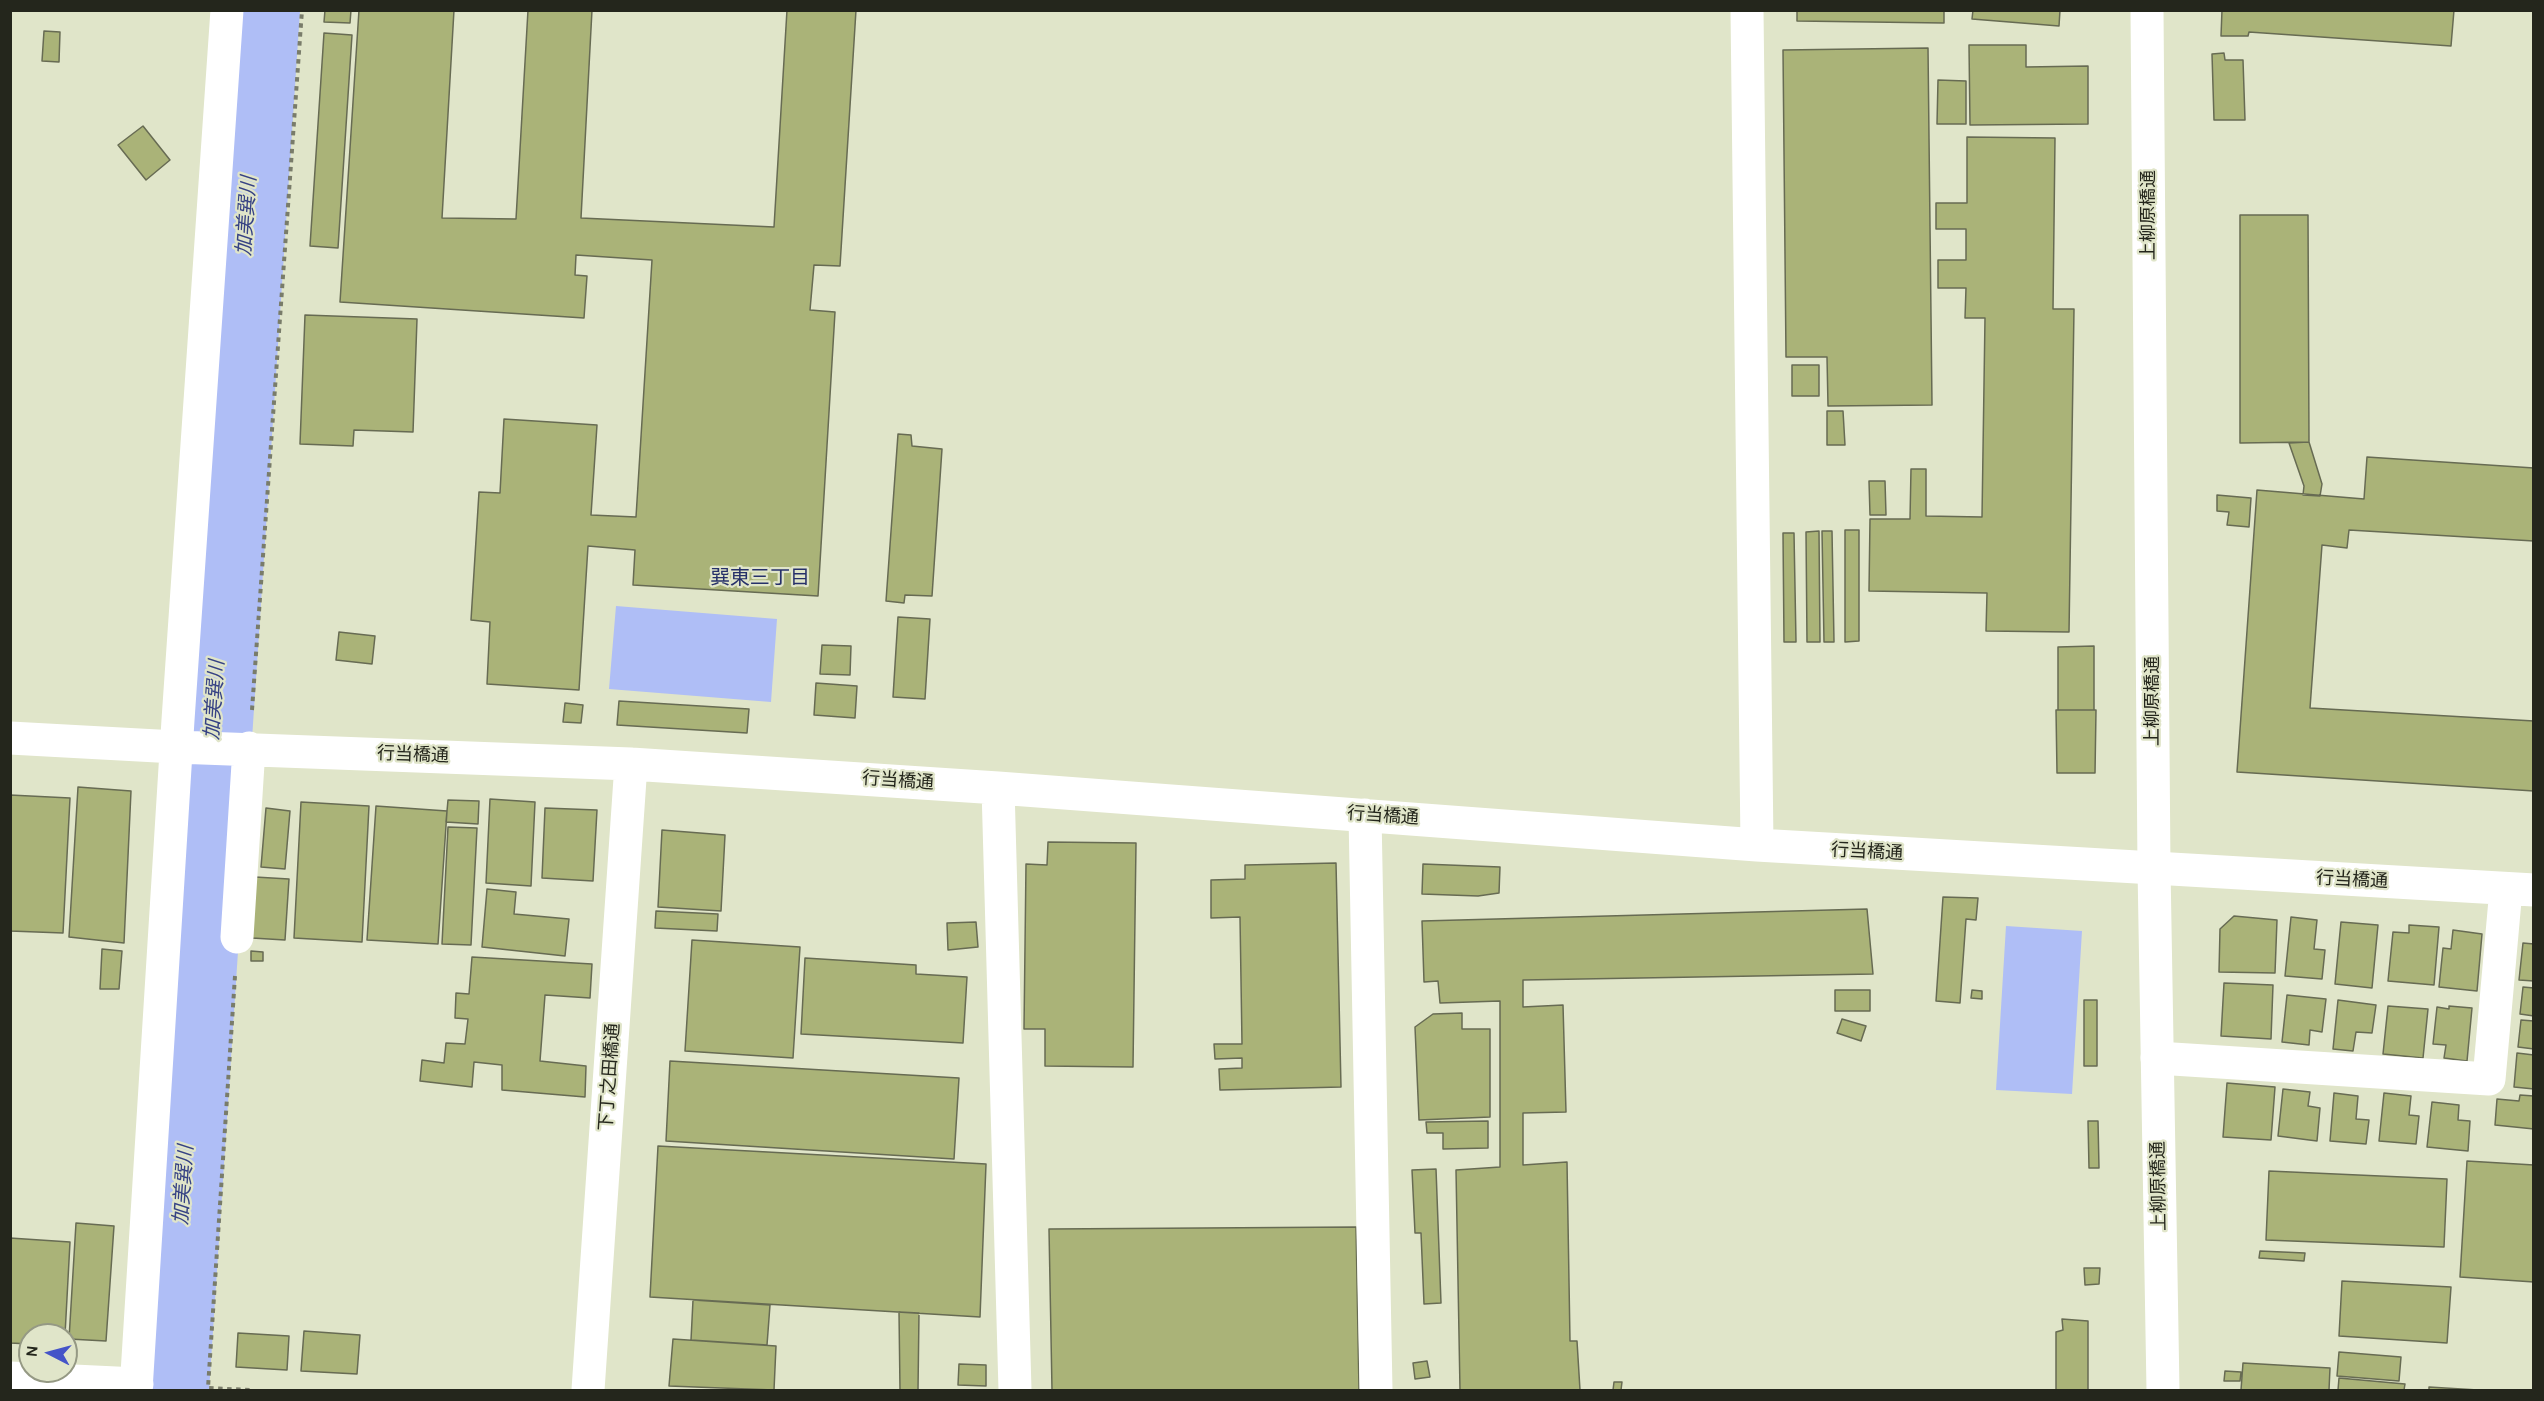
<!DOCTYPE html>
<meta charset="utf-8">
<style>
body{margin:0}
#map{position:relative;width:2544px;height:1401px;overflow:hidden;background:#e0e5c9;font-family:Karla,sans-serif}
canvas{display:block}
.frame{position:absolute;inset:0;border:12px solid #24261c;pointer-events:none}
.north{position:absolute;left:18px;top:1323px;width:60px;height:60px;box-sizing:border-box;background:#e0e5c9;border:2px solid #959984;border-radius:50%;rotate:276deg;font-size:16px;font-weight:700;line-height:24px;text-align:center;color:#24261c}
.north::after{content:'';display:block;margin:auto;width:21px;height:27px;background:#4554c8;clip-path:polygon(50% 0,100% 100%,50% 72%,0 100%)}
</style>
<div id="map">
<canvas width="2544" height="1401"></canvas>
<div class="frame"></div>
<div class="north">N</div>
</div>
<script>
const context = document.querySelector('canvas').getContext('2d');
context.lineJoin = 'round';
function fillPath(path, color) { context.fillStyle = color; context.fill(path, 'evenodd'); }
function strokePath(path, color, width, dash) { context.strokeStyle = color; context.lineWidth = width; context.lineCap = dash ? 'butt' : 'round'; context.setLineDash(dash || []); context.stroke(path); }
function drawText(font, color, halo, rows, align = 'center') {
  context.font = font + ' Karla,"Noto Sans JP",sans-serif'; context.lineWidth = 4.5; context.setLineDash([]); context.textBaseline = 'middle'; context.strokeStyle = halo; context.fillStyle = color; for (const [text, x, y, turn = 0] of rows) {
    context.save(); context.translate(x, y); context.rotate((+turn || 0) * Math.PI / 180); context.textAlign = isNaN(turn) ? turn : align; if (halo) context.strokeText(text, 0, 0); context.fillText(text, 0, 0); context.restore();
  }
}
const water = new Path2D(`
 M616 606 777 619 771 702 609 689Z
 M2006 926 2082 931 2072 1094 1996 1090Z`);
const river = new Path2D(`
 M170 1390 261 10`);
const building = new Path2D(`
 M325 10H351L350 23 324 22Z
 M359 10H454L442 218 516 219 528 10H592L581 218 774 227 787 10H856L840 266 814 265 810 310 835 312 818 596 633 585 635 550 588 546 579 690 487 684 490 622 471 620 479 492 500 493 504 419 597 425 591 515 636 517 652 260 576 255 575 275 587 276 584 318 340 302Z
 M1797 10H1944V23L1797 21Z
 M1973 10H2060L2059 26 1972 19Z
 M2222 10H2454L2451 46 2249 32 2248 36H2221Z
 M44 31 60 32 59 62 42 61Z
 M324 33 352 35 338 248 310 246Z
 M1969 45H2026V67L2088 66V124L1970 125Z
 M1928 48 1932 405 1828 406 1827 357H1786L1783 50Z
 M2224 53 2225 60H2243L2245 120H2214L2212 54Z
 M1938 80 1966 81V124H1937Z
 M143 126 170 160 146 180 118 145Z
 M1967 137 2055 138 2053 309H2074L2069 632 1986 631 1987 593 1869 591 1870 519H1910L1911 469H1926V516L1982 517 1985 318H1965L1966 288H1938V260H1966V229H1936V203H1967Z
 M2240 215H2308L2309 442 2240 443Z
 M305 315 417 319 413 432 354 430 353 446 300 444Z
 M1792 365H1819V396H1792Z
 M1827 411H1843L1845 445H1827Z
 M898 434 911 435 912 446 942 449 932 596 905 595 904 603 886 601Z
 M2309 442 2322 484 2320 496 2303 495 2304 486 2289 443Z
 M2367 457 2534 468V541L2349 530 2347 548 2322 545 2310 708 2534 721V791L2237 772 2257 490 2364 499Z
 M1869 481H1885L1886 515H1870Z
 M2217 495 2251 498 2249 527 2227 525 2229 512 2217 511Z
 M1845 530H1859V641L1845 642Z
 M1819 531 1820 642H1807L1806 532Z
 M1822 531H1832L1834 642H1824Z
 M1783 533H1794L1796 642H1784Z
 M898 617 930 619 925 699 893 697Z
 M339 632 375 636 372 664 336 660Z
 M822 645 851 646 850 675 820 674Z
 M2094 646V710H2058V647Z
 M816 683 857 686 855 718 814 715Z
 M619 701 749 709 747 733 617 725Z
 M565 703 583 705 581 723 563 722Z
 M2056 710H2096L2095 773H2057Z
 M78 787 131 791 124 943 69 937Z
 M10 795 70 798 63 933 10 931Z
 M490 799 535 802 531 886 486 883Z
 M448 800 479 801 478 824 446 822Z
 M301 802 369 806 362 942 294 938Z
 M376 806 447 811 438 944 367 940Z
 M266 808 290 811 285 869 261 867Z
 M545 808 597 810 593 881 542 878Z
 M448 827 477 828 471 945 442 944Z
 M662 830 725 835 721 911 658 907Z
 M1048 842 1136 843 1133 1067 1045 1066V1029H1024L1026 864 1047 865Z
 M1336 863 1341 1087 1220 1090 1219 1069 1242 1068V1058L1215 1059 1214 1044H1242L1240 917 1211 918V880L1245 879V865Z
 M1423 864 1500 867 1499 893 1478 896 1422 894Z
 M255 877 289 879 285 940 252 938Z
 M487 889 516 892 514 914 569 919 565 956 482 947Z
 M1943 897 1978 898 1976 920 1966 919 1960 1003 1936 1001Z
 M1867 909 1873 974 1523 980V1007L1563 1005 1566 1112 1523 1113V1165L1567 1162 1570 1341H1577L1580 1390H1460L1456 1170 1500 1167V1001L1440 1003 1438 981 1424 982 1422 921Z
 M656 911 718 914 717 931 655 928Z
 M2234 916 2277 920 2275 973 2219 972 2220 929Z
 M2291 917 2317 920 2314 949 2325 950 2322 979 2285 976Z
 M976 922 978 947 948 950 947 923Z
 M2341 922 2378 925 2372 988 2335 984Z
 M2409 925 2439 927 2434 985 2388 981 2393 932 2409 933Z
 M2453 930 2482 934 2477 991 2439 987 2443 948 2451 949Z
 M692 940 800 947 793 1058 685 1051Z
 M2523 943 2534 944V981L2519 980Z
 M102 949 122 951 119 989H100Z
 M251 951 263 952V961H251Z
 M472 957 592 964 590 998 545 995 540 1061 586 1066 585 1097 502 1090V1065L474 1062 472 1087 420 1081 422 1060 444 1063 446 1043 465 1044 468 1019 455 1018 456 993 469 994Z
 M805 958 916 965V974L967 977 963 1043 801 1034Z
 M2224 983 2273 985 2271 1039 2221 1036Z
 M2523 987 2534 988V1016L2520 1014Z
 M1835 990H1870V1011H1835Z
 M1972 990 1982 991V999L1971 998Z
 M2287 995 2326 999 2322 1032 2310 1030 2309 1045 2282 1042Z
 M2084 1000H2097V1066H2084Z
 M2338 1000 2376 1005 2372 1033 2356 1032 2353 1051 2333 1049Z
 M2388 1006 2428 1009 2423 1058 2383 1054Z
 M2449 1006 2472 1008 2467 1061 2444 1058 2446 1045 2433 1044 2437 1007 2449 1009Z
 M1462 1013V1029H1490V1117L1419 1120 1415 1027 1433 1014Z
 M1842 1019 1866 1026 1861 1041 1837 1033Z
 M2521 1020 2534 1021V1049L2518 1047Z
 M2517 1053 2534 1055V1089L2514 1087Z
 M670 1061 959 1078 954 1159 666 1141Z
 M2227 1083 2275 1087 2271 1140 2223 1137Z
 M2283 1089 2310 1092 2308 1106 2320 1108 2317 1141 2278 1136Z
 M2334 1093 2358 1096 2356 1119 2369 1120 2366 1144 2330 1141Z
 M2384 1093 2411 1096 2409 1115 2419 1116 2416 1144 2379 1141Z
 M2520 1095 2534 1096V1129L2495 1125 2497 1099 2519 1101Z
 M2432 1102 2459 1105 2458 1120 2470 1121 2468 1151 2427 1147Z
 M1488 1121V1148L1443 1149V1133H1427L1426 1122Z
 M2088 1121H2098L2099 1168H2089Z
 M658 1146 986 1164 980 1317 650 1297Z
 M2467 1161 2534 1165V1282L2460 1277Z
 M1436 1169 1441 1303 1424 1304 1421 1233H1415L1412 1170Z
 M2269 1171 2447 1179 2444 1247 2266 1240Z
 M76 1223 114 1226 106 1341 69 1339Z
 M1356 1227 1359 1390H1052L1049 1229Z
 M10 1238 70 1242 65 1335H30V1344L10 1343Z
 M2260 1251 2305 1253 2304 1261 2259 1258Z
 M2084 1268H2100L2099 1284 2085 1285Z
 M2342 1281 2451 1287 2447 1343 2339 1336Z
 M693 1300 770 1305 767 1345 691 1340Z
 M899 1312 919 1313 918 1390H900Z
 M2062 1319 2088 1321V1390H2056V1332L2063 1330Z
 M304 1331 360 1335 357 1374 301 1371Z
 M238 1333 289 1336 287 1370 236 1367Z
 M673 1339 776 1346 774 1390 669 1386Z
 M2339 1352 2401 1357 2399 1381 2337 1376Z
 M1427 1361 1430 1377 1415 1379 1413 1363Z
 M2243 1363 2330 1368 2329 1390H2241Z
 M959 1364 986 1365V1386L958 1385Z
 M2225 1371 2241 1372 2240 1381H2224Z
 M2339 1378 2405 1384 2404 1390H2338Z
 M1614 1382H1622L1621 1390H1613Z
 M2429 1387 2478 1390H2429Z`);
const path = new Path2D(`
 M252 710 302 10
 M235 976 208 1388 250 1390`);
const street = new Path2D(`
 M1747 10 1757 845
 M10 738 176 747 631 764 998 788 1757 845 2534 890
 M998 788 1015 1390
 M1365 815 1376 1390
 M237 937 249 748
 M2157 1058 2489 1079 2506 889
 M10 1378 137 1384
 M136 1390 178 720 227 10
 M588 1390 631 764`);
const secondary = new Path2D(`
 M2147 10 2154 868 2163 1390`);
const streetNames = [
 ["上柳原橋通",2149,215,-90],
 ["上柳原橋通",2153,701,-90],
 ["行当橋通",413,755,2],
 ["行当橋通",898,781,4],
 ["行当橋通",1383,816,4],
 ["行当橋通",1867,852,3],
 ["行当橋通",2352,880,3],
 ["下丁之田橋通",610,1077,-86],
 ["上柳原橋通",2159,1186,-91]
];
const waterNames = [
 ["加美巽川",247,216,-86],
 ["加美巽川",215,700,-86],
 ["加美巽川",184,1185,-86]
];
const neighbourhoodNames = [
 ["巽東三丁目",760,578]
];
fillPath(water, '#afbef6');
strokePath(river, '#afbef6', 78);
fillPath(building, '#aab378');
strokePath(building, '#676b53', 1.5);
strokePath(path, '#797c6a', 4, [4.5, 4.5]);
strokePath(street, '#fff', 33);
strokePath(secondary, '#fff', 33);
drawText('18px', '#24261c', '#e0e5c9', streetNames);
drawText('italic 20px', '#364284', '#e0e5c9', waterNames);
drawText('20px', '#263069', '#e0e5c9', neighbourhoodNames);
</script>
